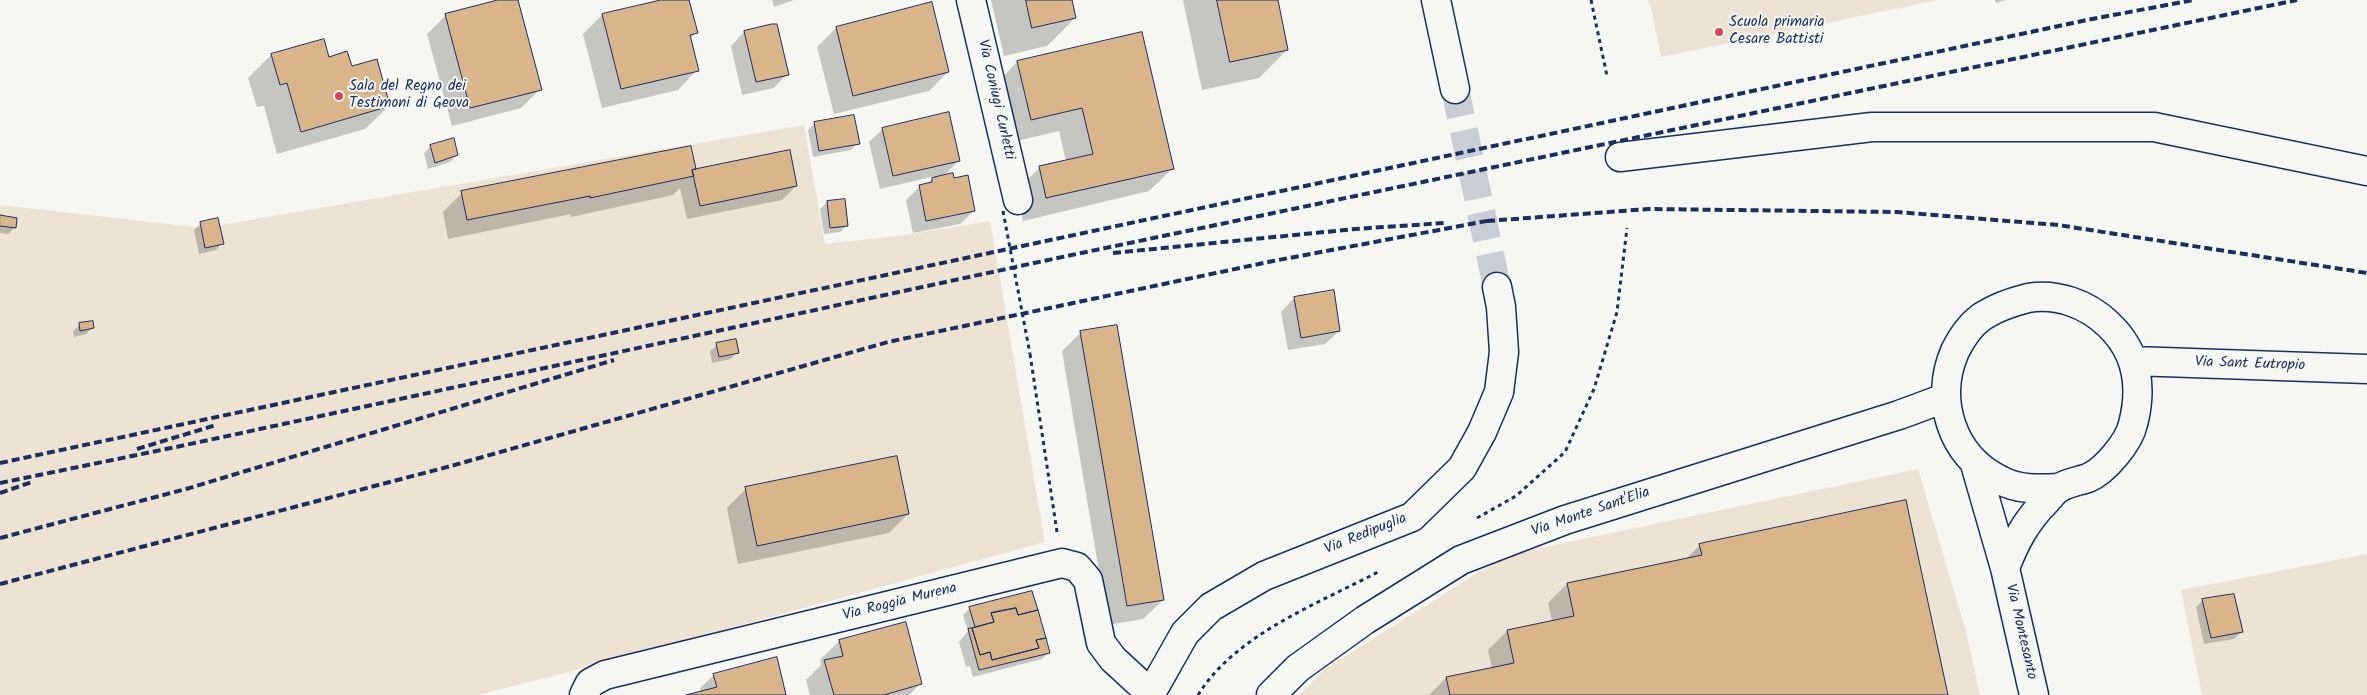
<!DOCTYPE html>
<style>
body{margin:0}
canvas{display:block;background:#f6f6f2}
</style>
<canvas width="2367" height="695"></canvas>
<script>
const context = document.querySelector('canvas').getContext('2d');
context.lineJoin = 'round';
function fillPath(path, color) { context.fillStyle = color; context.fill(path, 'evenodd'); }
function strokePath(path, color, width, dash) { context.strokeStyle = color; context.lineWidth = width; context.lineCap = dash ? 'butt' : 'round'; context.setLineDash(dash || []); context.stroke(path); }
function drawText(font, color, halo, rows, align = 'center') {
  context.font = font + ' Kalam,sans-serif'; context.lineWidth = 4; context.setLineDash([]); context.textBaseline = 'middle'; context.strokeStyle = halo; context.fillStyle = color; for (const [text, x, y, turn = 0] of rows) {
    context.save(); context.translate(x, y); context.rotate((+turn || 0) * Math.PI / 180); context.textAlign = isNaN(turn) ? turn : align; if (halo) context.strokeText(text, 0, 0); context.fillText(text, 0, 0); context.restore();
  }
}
const built = new Path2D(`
 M1648 0H1938L1661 57 1651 7Z
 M804 125 825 244 905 235 990 221 1045 542 584 668 477 695H0V205L203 228Z
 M1918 469 1966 632 1980 695H1299L1325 669 1506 555Z
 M2367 554V695H2202L2181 590Z`);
const shadow = new Path2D(`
 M503 0H516L540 89 521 108 452 126 427 34 446 15Z
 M665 0H688L696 33 690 39 697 70 678 90 602 108 583 34 602 15Z
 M772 0H794L774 7Z
 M991 0H1071L1075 18 1047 46 1004 56Z
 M1183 0H1276L1287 50 1259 78 1202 90Z
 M1995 0H2007L1996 3Z
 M776 25 787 74 774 88 742 95 731 46 744 32Z
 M836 28 948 72 929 91 834 114 817 47Z
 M1141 33 1173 168 1149 191 1023 221 1016 191 1039 168 1066 161 1059 131 1008 143 994 86 1017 62Z
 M271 55 328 58 351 68 389 106 365 129 277 154 264 106 257 107 248 78Z
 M815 123 858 143 851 150 813 157 808 130Z
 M883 129 959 160 943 177 974 211 960 224 913 233 906 200 920 186 926 185 935 176 880 189 869 142Z
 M431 146 457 155 450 162 428 169 424 153Z
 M695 168 692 171 796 186 782 200 687 219 680 188 673 195 571 217V214L448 239 443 212 462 193Z
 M827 202 847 225 840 232 824 234 820 209Z
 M0 216 15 227 8 234 0 233Z
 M201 223 222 243 216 250 199 254 194 230Z
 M1294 298 1339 331 1325 344 1288 350 1281 312Z
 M80 325 93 327 86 334 74 337 73 331Z
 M1081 332 1163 600 1143 619 1108 625 1062 351Z
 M717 345 737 352 731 359 712 363 710 351Z
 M746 489 908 514 889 533 738 564 727 508Z
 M1700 545 1947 695H1429L1446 678 1492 668 1488 650 1507 631 1552 621 1548 603 1567 584 1686 559Z
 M2203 600 2241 632 2234 639 2204 644 2196 607Z
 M970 608 1049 652 1042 659 973 677 970 666 966 667 959 642 968 631 963 615Z
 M839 641 920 684 909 695H810L806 680 821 665 820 660Z
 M714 675 785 695H691L701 692 700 688Z`);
const building = new Path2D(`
 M498 0H518L542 90 470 108 445 14Z
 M661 0H689L698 33 690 35 699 71 621 89 602 14Z
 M1026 0H1072L1076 18 1032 28Z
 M1217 0H1278L1288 50 1230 62Z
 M932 2 949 72 853 96 836 27Z
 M772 24H777L789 75 756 82 744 31Z
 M1142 32 1174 169 1046 198 1039 166 1093 154 1082 108 1031 120 1017 61Z
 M324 39 329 57 347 51 352 66 377 59 390 106 301 132 287 83 280 85 271 54Z
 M949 112 960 161 893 176 882 128Z
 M854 115 860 144 819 151 814 122Z
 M454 138 458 155 435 163 430 145Z
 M691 146 696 169 692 170 694 176 590 198V196L467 220 461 191Z
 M790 150 797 186 700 206 692 170Z
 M953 173 954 178 968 175 975 211 926 221 919 185 932 182V178Z
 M845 199 848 226 830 228 827 201Z
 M0 215 17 218 16 228 0 226Z
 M218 218 224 244 205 248 200 222Z
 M1334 290 1340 331 1301 338 1294 297Z
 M93 321 94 328 80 331 79 323Z
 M1117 325 1164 600 1127 606 1080 331Z
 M736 339 739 353 719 357 716 343Z
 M897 456 909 514 757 546 745 487Z
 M1906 500 1948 695H1450L1446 677 1514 663 1507 630 1574 616 1567 583 1702 555 1699 544Z
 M1032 591 1038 610 1018 615 1016 608 991 613 994 622 975 627 969 607Z
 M2234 594 2243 632 2211 638 2202 599Z
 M1016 608 1018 615 1038 610 1046 638 1036 640 1039 648 992 660 990 652 980 655 972 628 994 622 991 613Z
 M906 622 922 684 884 695H834L824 660 843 656 839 640Z
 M972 628 980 655 990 652 992 660 1039 648 1036 640 1046 638 1050 653 979 670 968 629Z
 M777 657 786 695H686L717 687 713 674Z`);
const minorTunnel = new Path2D(`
 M1455 89 1497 287`);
const path = new Path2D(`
 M1591 0 1607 76
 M1030 354 1057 532
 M1477 518 1516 496 1565 452 1594 389 1617 312 1627 228
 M1198 695C1235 635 1317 604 1378 572`);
const minor = new Path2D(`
 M971 0 1018 200
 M1436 0 1455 89
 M1620 157 1872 127H2154L2367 171
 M2133 361 2367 369
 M1975 464 2005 568 2034 695
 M2005 568C2015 542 2026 521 2046 501 2050 497 2054 491 2059 488 2067 483 2079 481 2088 478 2105 471 2129 442 2133 424 2143 386 2137 351 2108 324 2087 304 2057 293 2028 298 2012 302 1997 307 1983 316 1971 324 1961 339 1955 351 1934 399 1951 456 2000 480 2018 490 2039 489 2059 488
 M584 695 590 683 605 675 1062 563 1077 567 1088 580 1101 643 1113 659 1151 694
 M1150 695 1185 633 1211 607 1264 576 1412 517 1462 468 1482 432 1499 392 1504 352 1501 307 1497 287
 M1271 695 1298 668 1365 620 1461 560 1565 520 1899 415 1945 398`);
const rail = new Path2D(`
 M1487 221 1649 209 1897 212 2058 225 2367 273
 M1113 253 1355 229 1444 223
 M137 449 216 425
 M0 463 2087 20 2193 0
 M0 483 176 447 1067 256 2297 0
 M0 493 32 482
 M0 538 186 489 614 360
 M0 584 451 466 888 342 1273 261 1492 220`);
const pathBridge = new Path2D(`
 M1003 211 1030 354`);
const markers = [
 [1719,32,5,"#d1495b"],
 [339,96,5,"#d1495b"]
];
const poiNames = [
 ["Scuola primaria",1729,23],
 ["Cesare Battisti",1729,40],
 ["Sala del Regno dei",349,87],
 ["Testimoni di Geova",349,104]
];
const streetNames = [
 ["Via Coniugi Curletti",995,100,77],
 ["Via Sant Eutropio",2250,365,2],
 ["Via Monte Sant'Elia",1591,513,-19],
 ["Via Redipuglia",1366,535,-22],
 ["Via Roggia Murena",900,603,-14],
 ["Via Montesanto",2020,632,77]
];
fillPath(built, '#eee2d3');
fillPath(shadow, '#0003');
fillPath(building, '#dab58b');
strokePath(building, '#1b2f5e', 1);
strokePath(minorTunnel, '#caced4', 28, [28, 14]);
strokePath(minor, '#1b2f5e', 31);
strokePath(path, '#1b2f5e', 3, [4, 4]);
strokePath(minor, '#f6f6f2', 28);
strokePath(rail, '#1b2f5e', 4, [8, 4]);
strokePath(pathBridge, '#1b2f5e', 3, [4, 4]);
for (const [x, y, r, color] of markers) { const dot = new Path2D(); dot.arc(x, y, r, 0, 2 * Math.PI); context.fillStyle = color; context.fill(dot); strokePath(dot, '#f6f6f2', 2); }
drawText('15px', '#1b2f5e', '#f6f6f2', poiNames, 'left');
drawText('15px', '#1b2f5e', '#f6f6f2', streetNames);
</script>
